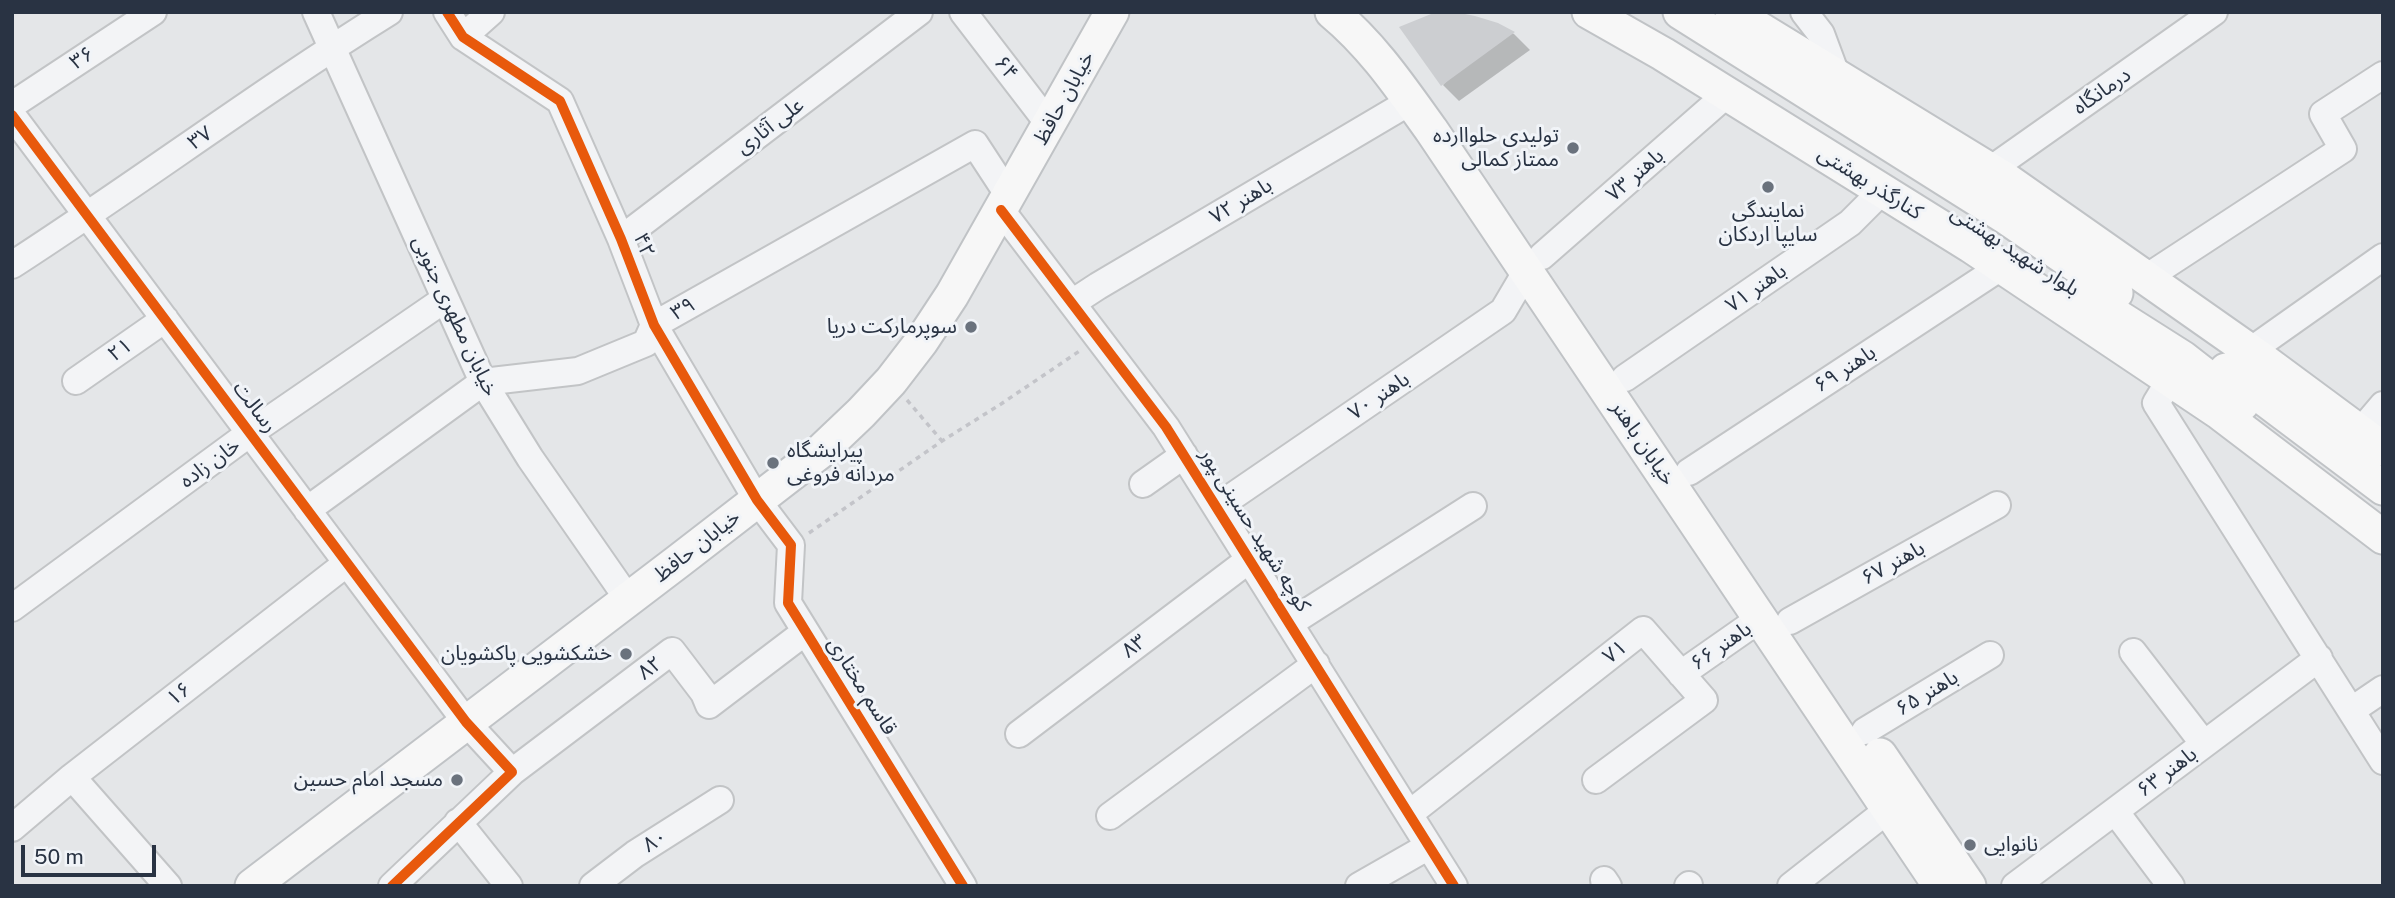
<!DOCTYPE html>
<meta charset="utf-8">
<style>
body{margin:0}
#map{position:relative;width:2395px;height:898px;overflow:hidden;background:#e4e6e8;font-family:"Public Sans",sans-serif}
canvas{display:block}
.frame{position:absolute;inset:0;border:14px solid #293343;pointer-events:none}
.scale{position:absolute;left:21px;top:845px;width:135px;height:32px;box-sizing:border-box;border:4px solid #293343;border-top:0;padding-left:9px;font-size:21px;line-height:24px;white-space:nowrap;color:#293343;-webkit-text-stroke:5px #f1f4f8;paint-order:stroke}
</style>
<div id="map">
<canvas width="2395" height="898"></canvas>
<div class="frame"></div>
<div class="scale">50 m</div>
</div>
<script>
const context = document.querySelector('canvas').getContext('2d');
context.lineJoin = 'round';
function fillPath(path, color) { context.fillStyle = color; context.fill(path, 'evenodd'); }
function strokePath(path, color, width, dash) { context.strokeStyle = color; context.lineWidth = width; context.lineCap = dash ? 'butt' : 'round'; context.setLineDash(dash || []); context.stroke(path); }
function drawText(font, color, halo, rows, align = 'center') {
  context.font = font + ' "Public Sans","Noto Sans Arabic",sans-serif'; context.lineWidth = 6; context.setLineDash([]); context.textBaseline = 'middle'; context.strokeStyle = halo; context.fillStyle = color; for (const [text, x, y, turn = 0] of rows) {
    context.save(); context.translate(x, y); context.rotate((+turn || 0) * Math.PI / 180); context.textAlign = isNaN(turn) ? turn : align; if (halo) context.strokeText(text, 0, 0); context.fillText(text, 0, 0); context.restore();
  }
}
const shadow = new Path2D(`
 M1498 25 1514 34 1530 50 1459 101 1443 85Z`);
const building = new Path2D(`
 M1436 12H1455L1475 16 1498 23 1515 32 1441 86 1399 27Z`);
const path = new Path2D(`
 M907 400 942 441
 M809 533 942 441 1001 404 1081 350`);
const minor = new Path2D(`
 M316 12 483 382 530 458 628 599
 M447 12 463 37 560 101 621 239 654 325 757 500 791 545 788 603 963 886
 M963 12 1049 124
 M1804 12 1821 34 1837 77
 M463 37 491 12
 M12 105 153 12
 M12 115 466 722 512 772 392 886
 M1990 170 2214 12
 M1001 210 1166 427 1454 886
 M621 239 919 12
 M1542 256 1727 94
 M12 265C139 183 260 92 389 12
 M2146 278 2343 149 2323 114 2383 75
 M1072 303 1098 286 1411 101
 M2250 351 2383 257
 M1625 378 1850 223 1882 191
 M2170 380 2156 403 2383 761
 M76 381 165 319
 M2360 432 2383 405
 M1689 472 2001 267
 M1143 484 1184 455
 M1217 507 1503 311 1526 272
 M307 510 483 382 578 371 646 343 654 325 975 144 1009 196
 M12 608 250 433 445 299
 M1790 621 1997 505
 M1290 623 1473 506
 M2133 652 2204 744
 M1681 674 1761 618
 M2352 710 2383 689
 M1865 731 1990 655
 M1019 734 1250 559
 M512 772 672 651 704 693 709 705 805 632
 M72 777 168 886
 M2115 811 2171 886
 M1409 814 1643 630 1704 700 1596 780
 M1110 816 1316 664
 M458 822 509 886
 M12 828 72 777 347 563
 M1604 880 1608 886
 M593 886 635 854 720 800
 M1359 886 1429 846
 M1688 886 1689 885
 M1791 886 1889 809
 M2015 886 2319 658`);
const major = new Path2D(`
 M1332 12C1373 46 1401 88 1432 131L1940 886
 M1589 12 1663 54 1971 246 2220 413 2383 537
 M1680 12 2004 216 2116 293
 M1732 12 2005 179 2260 358 2383 449
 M2079 292 2183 358 2242 404
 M2226 370 2383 488
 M1880 755 1969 886
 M252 886 680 560 821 451 861 413 891 381 921 342 952 295 1112 12`);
const cycleway = new Path2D(`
 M447 12 463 37 560 101 621 239 654 325 757 500 791 545 788 603 963 886
 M12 115 466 722 512 772 392 886
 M1001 210 1166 427 1454 886`);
const markers = [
 [1573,148,7,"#6a727d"],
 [1768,187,7,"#6a727d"],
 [971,327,7,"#6a727d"],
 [773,463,7,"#6a727d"],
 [626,654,7,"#6a727d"],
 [457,780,7,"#6a727d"],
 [1970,845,7,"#6a727d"]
];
const streetNames = [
 ["۳۶",82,58,-34],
 ["۶۴",1006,68,52],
 ["درمانگاه",2102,91,-35],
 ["خیابان حافظ",1064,98,-61],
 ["علی آثاری",770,126,-37],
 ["۳۷",200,138,-35],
 ["باهنر ۷۳",1635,175,-41],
 ["کنارگذر بهشتی",1870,183,32],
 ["باهنر ۷۲",1241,201,-31],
 ["۴۲",644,245,68],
 ["بلوار شهید بهشتی",2015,251,33],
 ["باهنر ۷۱",1756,288,-35],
 ["۳۹",683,309,-30],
 ["خیابان مطهری جنوبی",455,316,65],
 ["۲۱",120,350,-35],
 ["باهنر ۶۹",1845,369,-33],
 ["باهنر ۷۰",1379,396,-34],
 ["رسالت",255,407,53],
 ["خیابان باهنر",1643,443,56],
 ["خان زاده",210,463,-36],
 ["کوچه شهید حسینی ‍پور",1255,530,58],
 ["خیابان حافظ",697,546,-38],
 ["باهنر ۶۷",1893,563,-29],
 ["۸۳",1134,646,-37],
 ["باهنر ۶۶",1721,646,-35],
 ["۷۱",1615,652,-38],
 ["۸۲",650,668,-37],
 ["قاسم مختاری",862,686,58],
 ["باهنر ۶۵",1927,693,-31],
 ["۱۶",179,694,-38],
 ["باهنر ۶۳",2167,772,-37],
 ["۸۰",655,841,-32]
];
const poiNames = [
 ["تولیدی حلواارده",1559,136],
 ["ممتاز کمالی",1559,160],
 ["نمایندگی",1768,211,"center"],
 ["سایپا اردکان",1768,235,"center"],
 ["سوپرمارکت دریا",957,327],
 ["پیرایشگاه",787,451,"left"],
 ["مردانه فروغی",787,475,"left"],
 ["خشکشویی پاکشویان",612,654],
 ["مسجد امام حسین",443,780],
 ["نانوایی",1984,845,"left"]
];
fillPath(shadow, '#0003');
fillPath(building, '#ccced1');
strokePath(minor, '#c2c4c6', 30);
strokePath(major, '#c0c3c6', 37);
strokePath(path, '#c3c4c9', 3.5, [5, 5]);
strokePath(minor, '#f3f4f6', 26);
strokePath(major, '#f7f7f7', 33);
strokePath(cycleway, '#e8590c', 10);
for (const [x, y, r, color] of markers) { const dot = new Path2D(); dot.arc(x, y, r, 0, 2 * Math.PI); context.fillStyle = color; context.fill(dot); strokePath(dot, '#f1f4f8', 2.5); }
drawText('21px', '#293343', '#f1f4f8', streetNames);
drawText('21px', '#293343', '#f1f4f8', poiNames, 'right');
</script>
